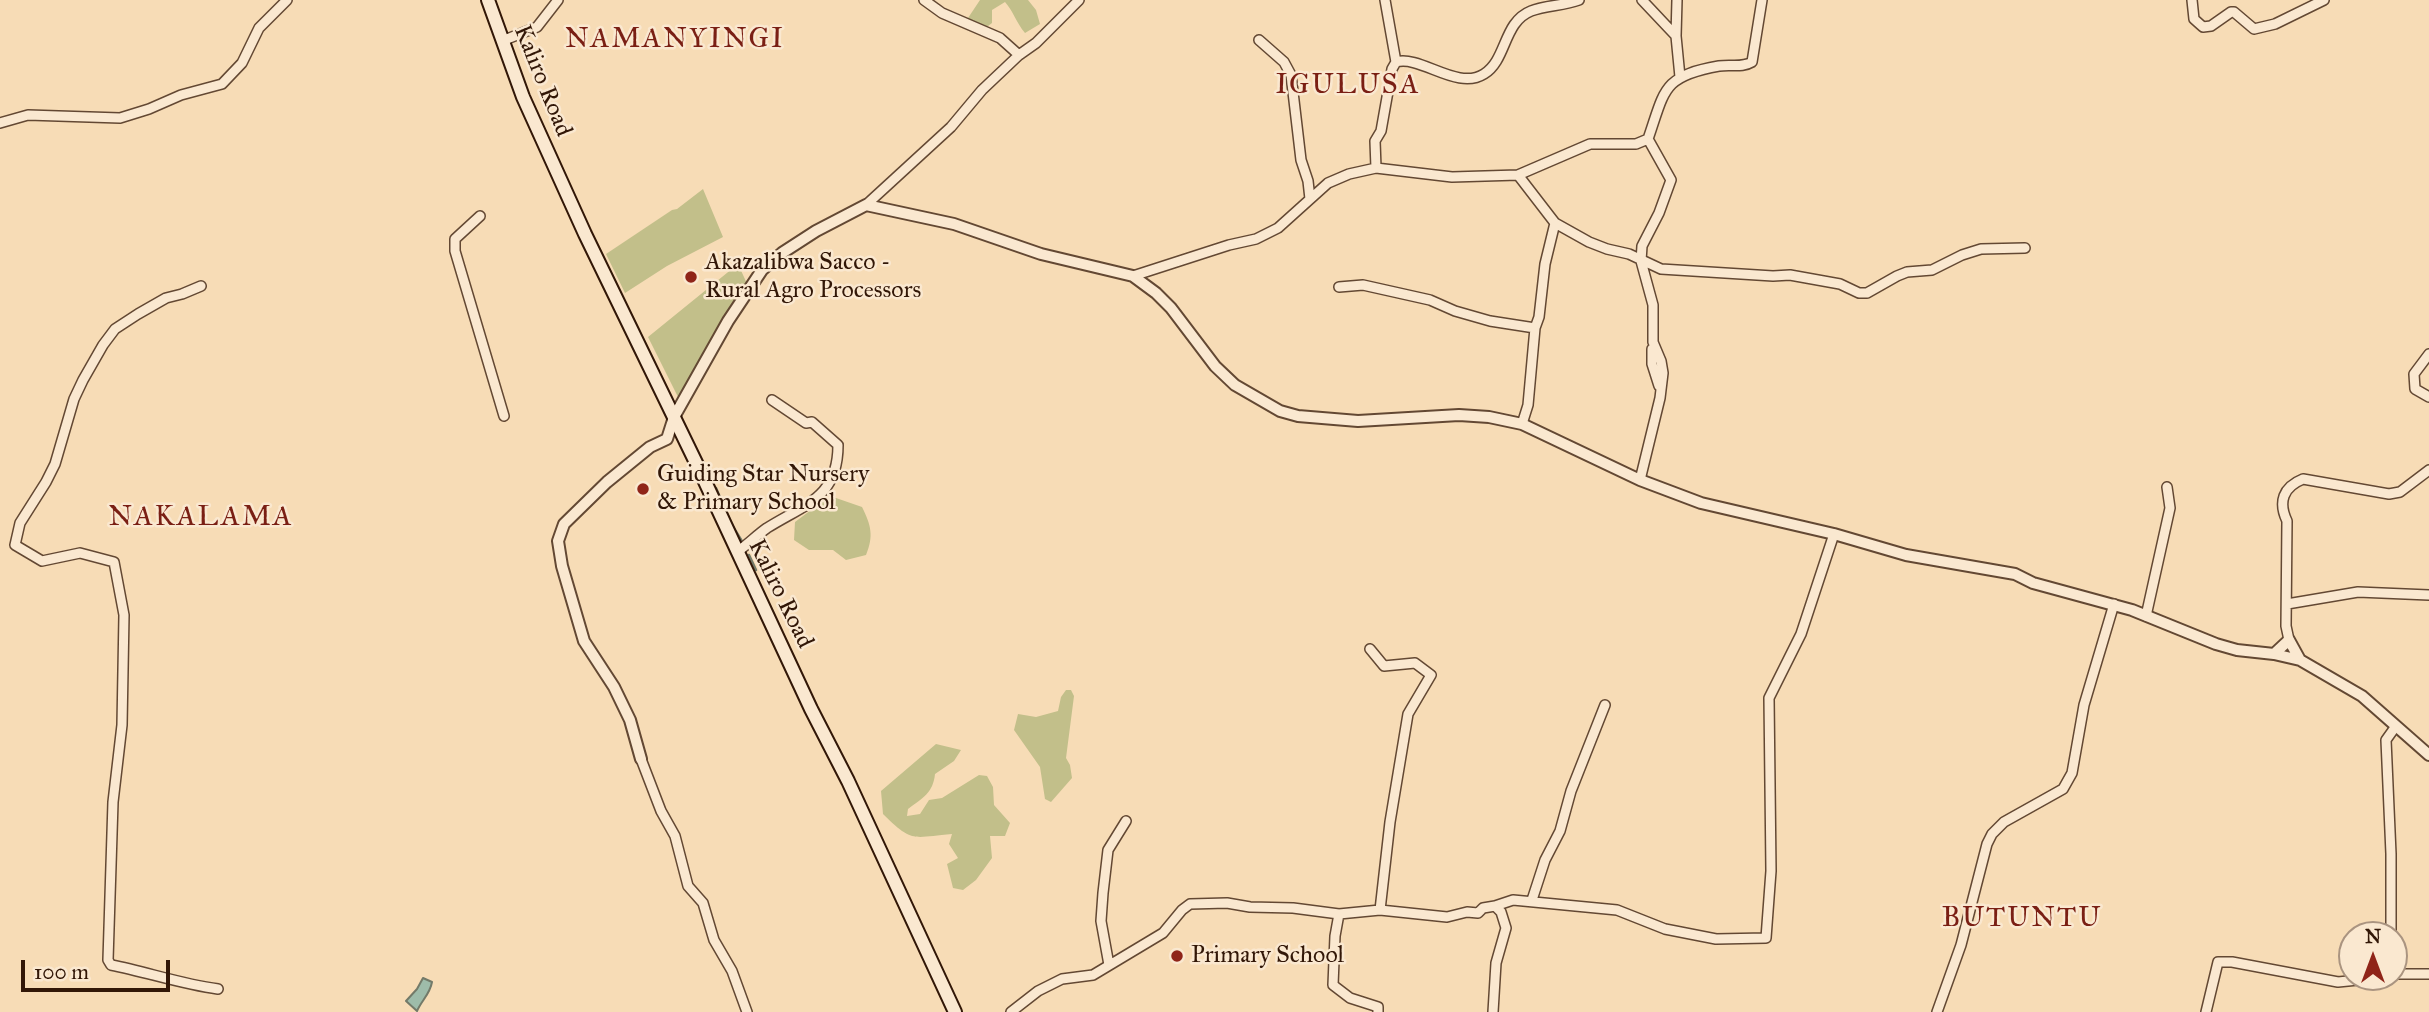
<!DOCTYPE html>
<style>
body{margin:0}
#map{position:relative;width:2429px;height:1012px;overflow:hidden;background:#f7dcb6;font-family:"IM FELL Great Primer",serif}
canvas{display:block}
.north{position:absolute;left:2338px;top:921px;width:70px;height:70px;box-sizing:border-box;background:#fae8d0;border:2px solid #aa9480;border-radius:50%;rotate:0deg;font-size:19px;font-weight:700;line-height:28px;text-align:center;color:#321707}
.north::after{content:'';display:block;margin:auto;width:24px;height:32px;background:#8f2418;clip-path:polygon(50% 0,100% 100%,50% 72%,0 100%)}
.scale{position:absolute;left:21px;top:960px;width:149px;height:32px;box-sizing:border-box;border:4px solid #321707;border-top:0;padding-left:9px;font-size:21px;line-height:24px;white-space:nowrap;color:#321707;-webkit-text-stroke:5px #fae8d0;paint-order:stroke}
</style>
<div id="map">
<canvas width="2429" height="1012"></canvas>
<div class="north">N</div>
<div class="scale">100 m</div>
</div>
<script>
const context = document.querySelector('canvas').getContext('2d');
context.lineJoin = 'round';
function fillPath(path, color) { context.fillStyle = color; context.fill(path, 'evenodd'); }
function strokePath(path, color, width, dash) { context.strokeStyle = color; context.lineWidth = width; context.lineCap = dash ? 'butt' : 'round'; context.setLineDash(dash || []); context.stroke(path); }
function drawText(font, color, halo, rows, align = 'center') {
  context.font = font + ' "IM FELL Great Primer",serif'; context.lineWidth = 5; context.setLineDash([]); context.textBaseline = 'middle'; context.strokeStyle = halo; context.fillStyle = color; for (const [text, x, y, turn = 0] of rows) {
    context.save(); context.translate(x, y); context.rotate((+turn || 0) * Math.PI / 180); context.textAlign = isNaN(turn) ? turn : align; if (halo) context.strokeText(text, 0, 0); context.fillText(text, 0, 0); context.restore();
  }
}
const green = new Path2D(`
 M980 0H1028L1036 10 1040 24 1025 33C1016 22 1013 11 1005 2L992 10V23L984 29 976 28 968 18Z
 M703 189 723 237 667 266 625 293 606 254 672 210 677 209Z
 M738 264 749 288 680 401 648 337Z
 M827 498H836L862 507C871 525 874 536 866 555L846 560 833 550H809L794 540 795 522Z
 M1066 690H1071L1074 696 1066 758 1070 765 1072 778 1051 802 1045 799 1040 767 1014 730 1018 714 1036 717 1058 711 1061 697Z
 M936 744 961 750 954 761 935 774C933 793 923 798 908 809L907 816 920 814 929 800 942 798 979 775 987 776 993 787 994 805 1010 823 1005 836H990L992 858 976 880 963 890 953 888 947 864 958 858 949 844 952 834C913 837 913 844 883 814L881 791Z`);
const water = new Path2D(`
 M423 978 432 982C430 994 422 1000 417 1011L406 1001 417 989Z`);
const stream = new Path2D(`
 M716 488 729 518
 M732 525 743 543
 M749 555 756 570`);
const minor = new Path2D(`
 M924 0 942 13 1000 38 1019 55
 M1642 0 1676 36
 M1677 0 1676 36 1680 77
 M2192 0 2194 19 2203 27 2211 26 2231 12H2234L2254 29 2275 24 2324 0
 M1259 40 1284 62 1291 75 1301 160 1308 181 1310 199
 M502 41 537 27 558 0
 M1396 62C1421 55 1457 91 1484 74 1507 60 1503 22 1531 11 1546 5 1563 6 1579 0
 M0 123 28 115 120 118 149 109 181 95 222 84 242 63 259 28 287 0
 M1376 168 1375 141 1381 131 1392 69 1396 62 1385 0
 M1518 175 1555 223 1589 242 1607 249 1629 254 1661 269 1773 276 1790 275 1840 284 1859 293H1867L1897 276 1907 272 1932 270 1962 255 1981 249 2025 248
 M866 205 951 127 982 90 1019 55 1036 43 1079 0
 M480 216 455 239V251L504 416
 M1133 276 1229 245 1256 239 1278 228 1328 183 1349 174 1376 168 1452 177 1518 175 1590 144H1636L1648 139C1665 90 1662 76 1719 66 1731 64 1742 68 1752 62L1762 0
 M201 286 182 294 166 298 138 314 115 329 103 345 83 380 74 399 55 464 46 482 20 523 15 545 42 561 80 553 114 562 124 615 122 725 113 802 108 960 111 965C147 972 181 984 218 989
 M1339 287 1363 285 1430 300 1455 311 1490 321 1535 328
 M1652 349V364L1659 386
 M2429 354 2414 374 2415 389 2429 397
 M1522 424 1528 405 1535 328 1539 317 1545 264 1555 223
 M1640 480 1660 398 1663 373 1661 361 1653 342V305L1641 261 1642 246 1659 213 1671 180 1648 139
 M737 552C747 545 757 535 767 528 805 504 838 498 838 445L812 422 806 423 772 400
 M2287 604 2358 592 2429 595
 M2146 616 2170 508 2167 487
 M2289 640 2286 626 2287 521C2278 502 2283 487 2303 479L2389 494 2400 492 2429 470
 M1370 649 1384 666 1415 663 1431 675 1408 714 1390 822 1380 910
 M641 759 661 811 675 836 688 886 703 903 714 940 732 971 747 1012
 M1532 900 1545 860 1560 831 1571 791 1605 705
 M1495 906 1513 900 1617 910 1665 929 1716 939 1766 938 1771 871 1769 698 1801 634 1834 534
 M1339 914 1335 936 1333 985 1350 998 1378 1007V1012
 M2391 935V854L2386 740 2396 726
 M1109 965 1101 921 1103 893 1108 850 1126 821
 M2394 974H2429
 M1011 1012 1038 991 1062 979 1093 975 1163 933 1182 910 1190 904 1227 903 1250 907 1293 908 1339 914 1380 910 1447 917 1467 912 1478 913 1483 908 1495 906 1501 912 1506 928 1496 963 1493 1012
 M1937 1012 1961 945 1987 844 1992 834 2004 822 2063 789 2072 773 2084 705 2114 604
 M2206 1012 2218 962H2232L2338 982 2388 977`);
const tertiary = new Path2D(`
 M2274 654 2300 660
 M641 759 630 720 614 687 584 641 562 566 558 541 564 524 607 482 650 447 667 439 674 417 728 321 762 270 782 253 816 231 866 205 954 224 1041 254 1133 276 1156 293 1171 308 1215 366 1235 385 1280 411 1298 416 1358 421 1459 415 1489 417 1522 424 1640 480 1701 503 1834 534 1906 555 2015 574 2033 583 2132 610 2216 644 2237 650 2274 654 2289 640 2300 660 2362 696 2429 755`);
const secondary = new Path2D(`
 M488 0 523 97 585 234 701 473 811 709 848 781 955 1012`);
const markers = [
 [691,277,7,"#8f2418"],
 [643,489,7,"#8f2418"],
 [1177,956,7,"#8f2418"]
];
const streetNames = [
 ["Kaliro Road",542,81,68],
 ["Kaliro Road",780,594,64]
];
const poiNames = [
 ["Akazalibwa Sacco -",705,263],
 ["Rural Agro Processors",705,291],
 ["Guiding Star Nursery",657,475],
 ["& Primary School",657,503],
 ["Primary School",1191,956]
];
const quarterNames = [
 ["NAMANYINGI",675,40],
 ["IGULUSA",1348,86],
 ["NAKALAMA",201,518],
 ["BUTUNTU",2022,919]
];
fillPath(green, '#c2bf8a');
fillPath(water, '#9ebcaa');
strokePath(water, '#737a69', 2);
strokePath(stream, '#737a69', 2.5);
strokePath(minor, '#634833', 12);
strokePath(tertiary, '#634833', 14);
strokePath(secondary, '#321707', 16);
strokePath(minor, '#fae8d0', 9);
strokePath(tertiary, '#fae8d0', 10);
strokePath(secondary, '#fae8d0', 12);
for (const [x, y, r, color] of markers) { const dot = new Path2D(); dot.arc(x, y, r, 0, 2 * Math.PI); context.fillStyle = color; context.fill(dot); strokePath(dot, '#fae8d0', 2.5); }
drawText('24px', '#321707', '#fae8d0', streetNames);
drawText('24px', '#321707', '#fae8d0', poiNames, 'left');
context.letterSpacing = '2px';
drawText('28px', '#7a1f14', '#fae8d0', quarterNames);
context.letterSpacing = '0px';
</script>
